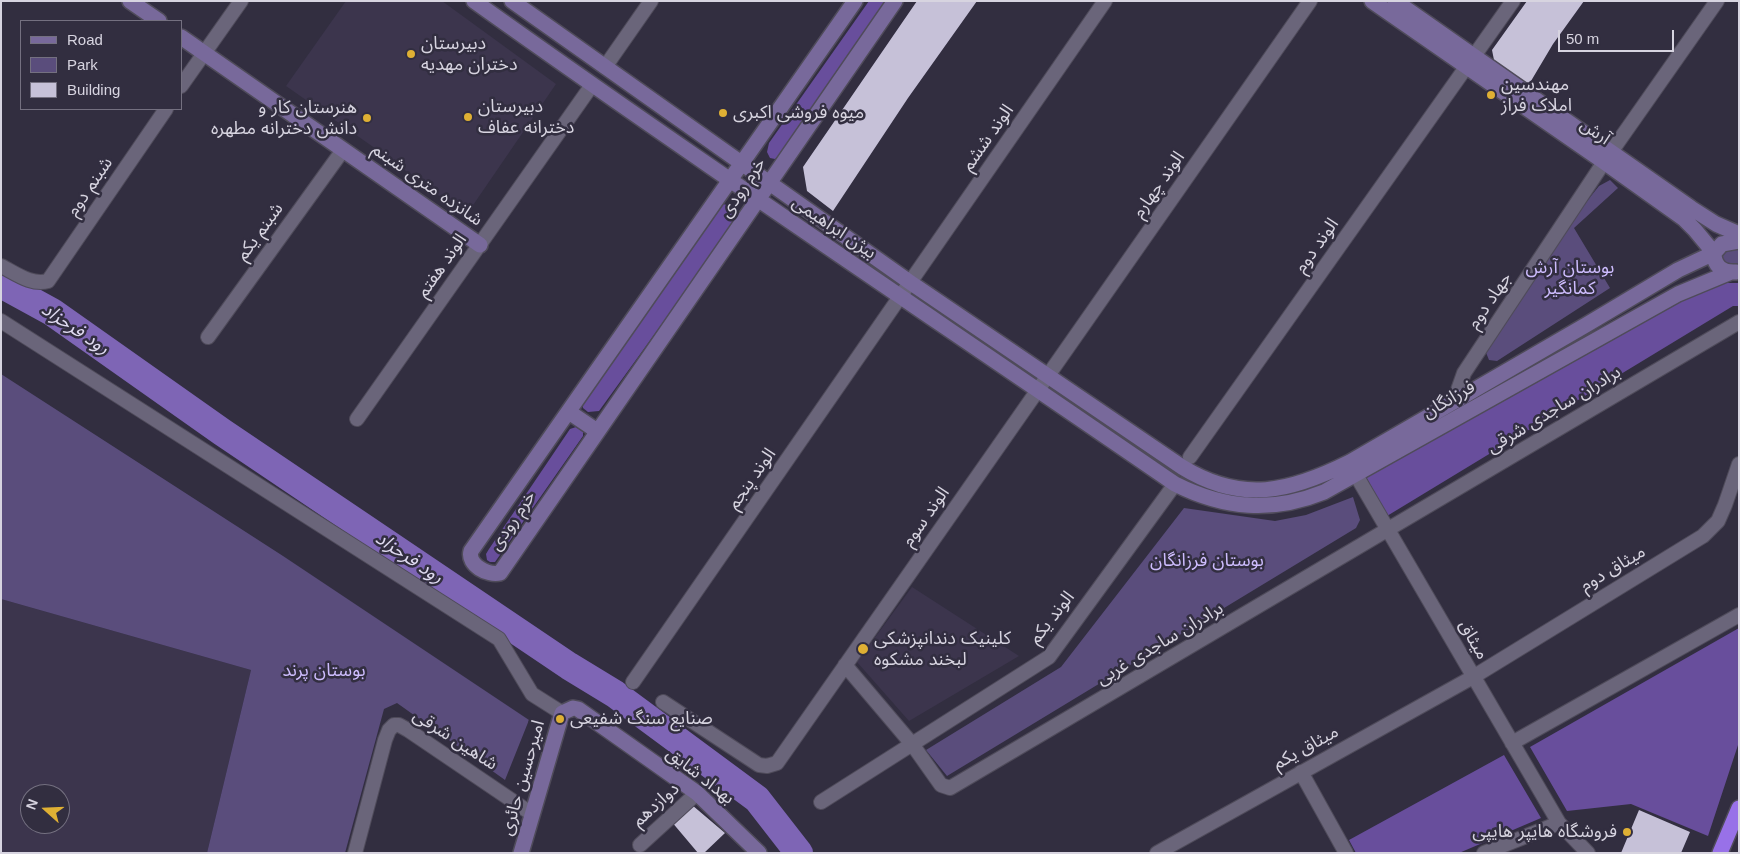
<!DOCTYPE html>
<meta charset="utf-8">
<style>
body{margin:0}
#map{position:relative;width:1740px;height:854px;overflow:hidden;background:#322e40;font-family:Helvetica,sans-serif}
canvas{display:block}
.frame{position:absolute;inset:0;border:2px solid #d7d4e0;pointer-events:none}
.legend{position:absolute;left:20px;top:20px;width:162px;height:90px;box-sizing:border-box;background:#322e40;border:1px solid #747080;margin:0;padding:6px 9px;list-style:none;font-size:15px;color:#d7d4e0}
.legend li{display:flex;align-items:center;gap:10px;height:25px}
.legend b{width:25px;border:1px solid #747080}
.north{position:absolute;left:20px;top:784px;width:50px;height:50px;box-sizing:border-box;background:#322e40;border:1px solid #747080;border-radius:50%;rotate:290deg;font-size:14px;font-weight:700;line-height:20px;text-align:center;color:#d7d4e0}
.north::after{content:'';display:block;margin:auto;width:18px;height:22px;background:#dfb034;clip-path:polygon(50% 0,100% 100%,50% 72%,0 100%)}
.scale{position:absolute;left:1558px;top:30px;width:116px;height:22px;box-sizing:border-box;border:2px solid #d7d4e0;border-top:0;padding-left:6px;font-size:15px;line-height:18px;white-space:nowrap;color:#d7d4e0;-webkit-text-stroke:4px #322e40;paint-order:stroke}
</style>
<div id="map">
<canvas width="1740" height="854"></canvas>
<div class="frame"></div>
<ul class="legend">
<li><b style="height:6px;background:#78699b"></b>Road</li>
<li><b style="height:14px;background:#5a4d7c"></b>Park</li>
<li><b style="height:14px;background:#c6c1d8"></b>Building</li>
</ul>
<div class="north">N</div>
<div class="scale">50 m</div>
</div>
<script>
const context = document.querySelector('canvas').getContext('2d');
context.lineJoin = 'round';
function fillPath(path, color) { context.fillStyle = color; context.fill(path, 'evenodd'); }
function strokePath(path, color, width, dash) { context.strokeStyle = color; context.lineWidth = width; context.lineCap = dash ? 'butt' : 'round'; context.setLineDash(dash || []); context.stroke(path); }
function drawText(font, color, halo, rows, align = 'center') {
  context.font = font + ' Helvetica,"Noto Sans Arabic",sans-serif'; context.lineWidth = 5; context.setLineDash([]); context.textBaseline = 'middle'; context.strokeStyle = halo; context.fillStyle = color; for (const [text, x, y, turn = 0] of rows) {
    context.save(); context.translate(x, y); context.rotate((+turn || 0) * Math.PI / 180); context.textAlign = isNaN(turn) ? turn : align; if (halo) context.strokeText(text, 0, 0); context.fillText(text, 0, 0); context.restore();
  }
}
const built = new Path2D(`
 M346 1H442L556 84 469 211 461 212 379 151 286 86Z
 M912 587 1019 656 909 721 857 662Z
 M1 599 251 670 207 853H1ZM30 794H60V824H30Z`);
const green = new Path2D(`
 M1610 180 1618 188 1574 228 1610 288 1497 361 1489 360 1485 350 1568 225 1599 186Z
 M1739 244V268L1725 266 1720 254 1722 250Z
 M1 374 283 556 529 720 505 780 397 703 384 709 345 853H207L251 670 1 599Z
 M1353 497 1360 520 1356 528 947 776 926 750 1061 667 1184 508 1275 521 1306 515Z`);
const forest = new Path2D(`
 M869 1H889L779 156 775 159 770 158 767 152 769 143Z
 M720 204C735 205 737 209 735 223L599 411 588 412 583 408V401Z
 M1724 283H1739V306H1733L1387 516 1366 477 1632 318Z
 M576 427 583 432V436L495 562H490L487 560 486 554 489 549 570 429Z
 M1739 628V742L1708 836 1631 804 1567 811 1530 747Z
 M1504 755 1541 818 1459 853H1356L1349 840Z`);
const river = new Path2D(`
 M1 284 52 312 222 432 569 666 615 694 757 799 799 853`);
const building = new Path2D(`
 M917 1H977L908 98 833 211 807 191 803 167Z
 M1527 1H1584L1553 44 1528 86 1494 60 1492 50Z
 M692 805 725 833 704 853H698L671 821Z
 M1639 810 1690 832 1681 853H1621Z`);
const street = new Path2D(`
 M605 67 651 1
 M181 86 241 1
 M1 266C15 273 32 286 48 281L166 109
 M1 321 499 639 532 694 562 713
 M208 337 343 150
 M1459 399 1458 390 1464 373 1604 162 1717 1
 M357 419 592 85
 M1190 457 1513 1
 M1356 475 1559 823 1588 853
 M845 665 912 744 941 785 950 788 1739 322
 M633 682 1105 1
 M663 702 759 765 767 766 777 763 1310 1
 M1512 743 1739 615
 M1301 772 1346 853
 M821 802 1049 657 1175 484
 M640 845 697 793
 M355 853 385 740 389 730 394 725H399L408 730 532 814
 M1157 853 1473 677 1703 536 1718 521 1725 505 1739 464
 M1484 853 1559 823`);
const secondary = new Path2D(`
 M130 1 159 21
 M474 1C705 166 941 323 1175 484 1225 509 1272 513 1324 492L1678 294 1731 272
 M512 1 911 283 1182 467C1242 504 1290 492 1350 462L1586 325 1678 270 1714 253 1695 230 1684 219 1604 162 1372 1
 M855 1 471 551C467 565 488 576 500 573L895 1
 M1395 1 1691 208 1716 224 1739 234
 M181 37 480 245
 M1736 272C1722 273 1714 266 1714 253L1722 244 1739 241
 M569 412 597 431
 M521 853 562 713 573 708 578 709 697 793 759 853`);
const highway = new Path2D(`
 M1720 853 1739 808`);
const markers = [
 [411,54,5,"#dfb034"],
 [1491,95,5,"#dfb034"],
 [723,113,5,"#dfb034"],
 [468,117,5,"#dfb034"],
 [367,118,5,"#dfb034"],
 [863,649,6,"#dfb034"],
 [560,719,5,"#dfb034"],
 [1627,832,5,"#dfb034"]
];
const poiNames = [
 ["دبیرستان",421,44],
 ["دختران مهدیه",421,65],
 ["مهندسین",1501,85],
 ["املاک فراز",1501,106],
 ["دبیرستان",478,107],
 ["دخترانه عفاف",478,128],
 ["هنرستان کار و",357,108,"right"],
 ["دانش دخترانه مطهره",357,129,"right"],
 ["میوه فروشی اکبری",733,113],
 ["کلینیک دندانپزشکی",874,639],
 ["لبخند مشکوه",874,660],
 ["صنایع سنگ شفیعی",570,719],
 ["فروشگاه هایپر هایپی",1617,832,"right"]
];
const streetNames = [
 ["آرش",1595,132,35],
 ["الوند ششم",988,138,-55],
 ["شانزده متری شبنم",427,185,35],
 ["الوند چهارم",1159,185,-55],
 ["شبنم دوم",90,187,-56],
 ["خرم رودی",743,188,-56],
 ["بیژن ابراهیمی",834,228,34],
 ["شبنم یکم",260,232,-54],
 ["الوند دوم",1317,246,-55],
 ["الوند هفتم",442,266,-55],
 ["جهاد دوم",1490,301,-56],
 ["فرزانگان",1449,400,-30],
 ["برادران ساجدی شرقی",1554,410,-31],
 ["الوند پنجم",752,479,-55],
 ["الوند سوم",926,517,-55],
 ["خرم رودی",513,521,-56],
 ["میثاق دوم",1613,569,-31],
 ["الوند یکم",1052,618,-52],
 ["میثاق",1473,640,60],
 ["برادران ساجدی غربی",1160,644,-31],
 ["شاهین شرقی",455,740,33],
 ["میثاق یکم",1306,748,-29],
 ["بهداد شایق",700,776,38],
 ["امیرحسین حائری",523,778,-74],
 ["دوازدهم",656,805,-42]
];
const parkNames = [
 ["بوستان آرش",1570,268],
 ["کمانگیر",1570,289],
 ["بوستان فرزانگان",1207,561],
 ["بوستان پرند",324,671]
];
const waterNames = [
 ["رود فرحزاد",75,329,34],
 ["رود فرحزاد",409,558,34]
];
fillPath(built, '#3c354d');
fillPath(green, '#5a4d7c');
fillPath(forest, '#684e9c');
strokePath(river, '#7e65b5', 28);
fillPath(building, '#c6c1d8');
strokePath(street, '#4f4b5a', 16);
strokePath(secondary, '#4f4b5a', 18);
strokePath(highway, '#4f4b5a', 18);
strokePath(street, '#6a657a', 14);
strokePath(secondary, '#78699b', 15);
strokePath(highway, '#9871e8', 15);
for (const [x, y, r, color] of markers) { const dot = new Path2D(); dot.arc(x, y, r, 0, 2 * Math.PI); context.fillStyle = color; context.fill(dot); strokePath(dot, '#322e40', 2); }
drawText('18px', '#d7d4e0', '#322e40', poiNames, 'left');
drawText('18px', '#d7d4e0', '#322e40', streetNames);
drawText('18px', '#cdbcfd', '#322e40', parkNames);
drawText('italic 19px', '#dfdaf0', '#322e40', waterNames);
</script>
